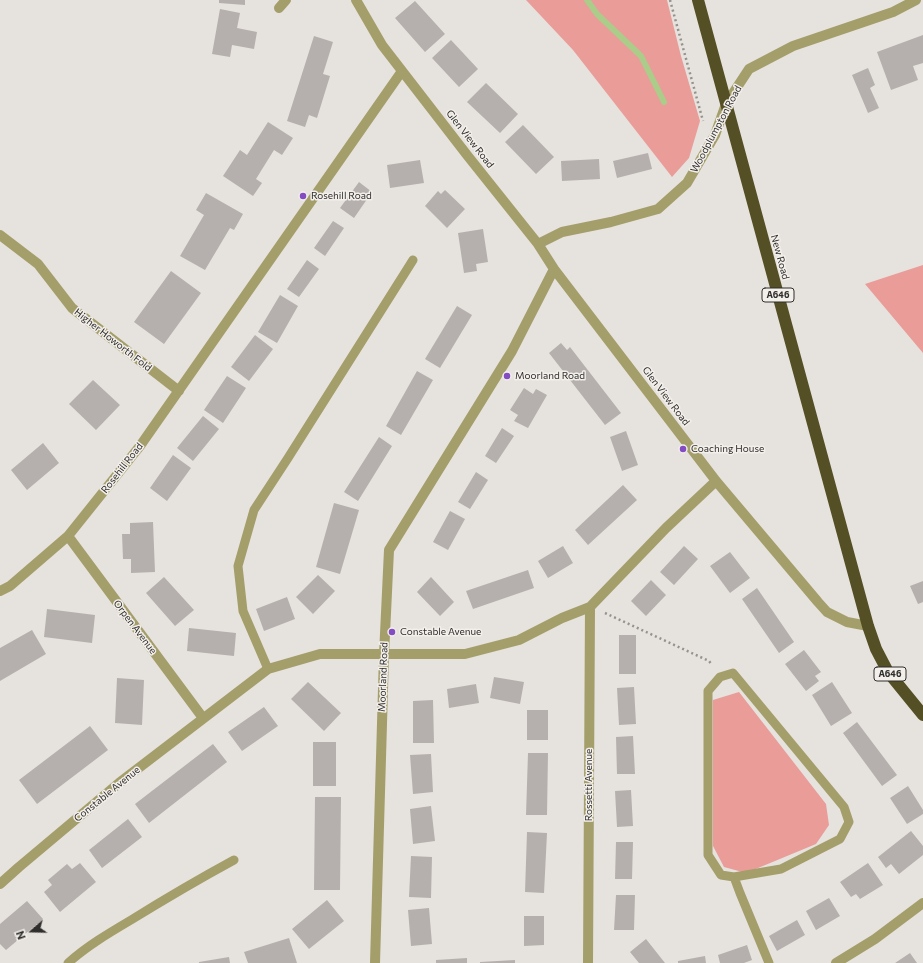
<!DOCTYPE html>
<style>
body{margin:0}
#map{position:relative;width:923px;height:963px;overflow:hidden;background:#e6e2dd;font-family:Commissioner,sans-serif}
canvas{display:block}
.north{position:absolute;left:12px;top:911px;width:40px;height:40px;-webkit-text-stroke:3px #f3efeb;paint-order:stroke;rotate:250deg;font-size:11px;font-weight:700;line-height:16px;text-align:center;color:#2f2e2c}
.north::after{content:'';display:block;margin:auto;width:14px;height:18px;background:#2f2e2c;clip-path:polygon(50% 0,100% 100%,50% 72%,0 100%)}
</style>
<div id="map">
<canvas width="923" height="963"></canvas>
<div class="north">N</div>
</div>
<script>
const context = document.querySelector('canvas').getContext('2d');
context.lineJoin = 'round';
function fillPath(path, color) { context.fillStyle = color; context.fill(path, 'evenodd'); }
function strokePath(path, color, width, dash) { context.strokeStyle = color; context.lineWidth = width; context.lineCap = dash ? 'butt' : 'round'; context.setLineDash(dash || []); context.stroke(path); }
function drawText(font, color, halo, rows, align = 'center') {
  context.font = font + ' Commissioner,sans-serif'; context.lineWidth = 3; context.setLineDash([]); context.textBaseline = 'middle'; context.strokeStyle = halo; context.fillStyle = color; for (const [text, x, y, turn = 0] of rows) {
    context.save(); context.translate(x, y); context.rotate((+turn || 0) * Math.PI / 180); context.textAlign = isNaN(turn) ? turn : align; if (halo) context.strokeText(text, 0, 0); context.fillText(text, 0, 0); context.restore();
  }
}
const green = new Path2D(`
 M526 0H667L681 56 700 121 689 158 672 177 573 50Z
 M923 265V353L865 284Z
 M739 692 826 804 829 825 816 844 746 873 724 867 713 846V700Z`);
const stream = new Path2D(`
 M587 0 597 14 641 56 664 102`);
const building = new Path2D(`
 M219 0H245V5L219 3Z
 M415 1 445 34 425 52 395 18Z
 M220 9 240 13 237 28 257 32 254 49 232 45 230 57 212 54Z
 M923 35V63L913 66 918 80 891 90 877 52Z
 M314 36 333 42 323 74 330 76 317 118 309 115 305 127 287 121Z
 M451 40 478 69 459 87 432 58Z
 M868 68 875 85 870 88 879 108 868 113 852 75Z
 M486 83 518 114 500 133 467 102Z
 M268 122 293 138 282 155 274 150 256 179 262 183 253 196 223 176 240 150 247 155Z
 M523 125 554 157 536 174 505 142Z
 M648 153 652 169 617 178 613 161Z
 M599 159 600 179 562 181 561 161Z
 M420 160 424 183 390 188 387 165Z
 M359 182 372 192 354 218 340 208Z
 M445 190 465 209 447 228 425 206 438 191 441 194Z
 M206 193 243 214 234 230 230 228 205 270 180 256 204 215 196 210Z
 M333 221 344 228 325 256 314 248Z
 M483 229 488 262 476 264 477 271 464 273 458 233Z
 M307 260 319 269 299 297 287 289Z
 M171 271 201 293 164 344 134 322Z
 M280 295 298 306 277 343 258 332Z
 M457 306 472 315 440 368 425 359Z
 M255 335 273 349 249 381 231 367Z
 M561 343 567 350 570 347 621 413 605 425 549 353Z
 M417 371 433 380 401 435 386 426Z
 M227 376 246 388 223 423 204 410Z
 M93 380 120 405 96 430 69 404Z
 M524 388 533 394 536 389 547 395 528 428 514 421 518 415 510 410Z
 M203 416 219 429 193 461 177 448Z
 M502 428 514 436 496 463 485 456Z
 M626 431 638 465 622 471 610 437Z
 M379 437 392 446 358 501 344 492Z
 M43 443 59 463 27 490 11 470Z
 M173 455 191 468 167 501 150 488Z
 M476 472 488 480 470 509 458 502Z
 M623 485 637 500 588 545 575 530Z
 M334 503 359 510 340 574 316 567Z
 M450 511 465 519 448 550 433 542Z
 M153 522 155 572 131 573V559H123L122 534H130V523Z
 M563 546 573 563 548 578 538 561Z
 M684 546 698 559 674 585 660 572Z
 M730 552 750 578 730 593 710 566Z
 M528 570 534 588 473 609 466 591Z
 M318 575 335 591 313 614 296 597Z
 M164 577 194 610 175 626 146 593Z
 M431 577 454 602 440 616 417 592Z
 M651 580 666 595 646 616 631 601Z
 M923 581V602L918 604 910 586Z
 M757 588 794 642 779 653 742 599Z
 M287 597 295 619 264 631 256 609Z
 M47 609 95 615 92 643 44 637Z
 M189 628 236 633 234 656 187 651Z
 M32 630 46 654 0 681V648Z
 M619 635H636V674H619Z
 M804 650 821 672 815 676 819 681 806 691 785 664Z
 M494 677 524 682 520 704 490 698Z
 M117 678 144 680 142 725 115 723Z
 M308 682 341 713 324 731 291 699Z
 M832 682 852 713 831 726 812 695Z
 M476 684 479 703 449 708 447 689Z
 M634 687 636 724 619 725 617 688Z
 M433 700 434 743H413V701Z
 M264 707 278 726 242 751 228 732Z
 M527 710H548V740H527Z
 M857 722 897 775 882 786 843 733Z
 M90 726 108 750 37 804 19 780Z
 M633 736 635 774H617L616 737Z
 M313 742H336V786H313Z
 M213 744 227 762 149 823 135 804Z
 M528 753H548L547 815H526Z
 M431 754 433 792 413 794 410 755Z
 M908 786 923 810V814L907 824 890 798Z
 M631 790 633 826 617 827 615 791Z
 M315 797H341L340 890H314Z
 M431 806 435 841 413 844 410 809Z
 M128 819 142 837 102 868 89 850Z
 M911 831 923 846V855L899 874 891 864 886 868 878 857Z
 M527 832 547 833 544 893 525 892Z
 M616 842H633L632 879H615Z
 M411 856 432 857 431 898 409 897Z
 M80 863 96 882 60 912 44 892 52 885 48 880 67 864 72 869Z
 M868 863 883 885 860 899 856 894 851 897 840 882Z
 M616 895H635L634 930H614Z
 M829 898 840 916 816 930 806 911Z
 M327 900 344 921 309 949 292 929Z
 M27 901 43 919 6 950 0 944V924Z
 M429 908 432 944 411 946 408 910Z
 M524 916H544V945L524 946Z
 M797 920 805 935 777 951 769 936Z
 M289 938 297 963H248L244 952Z
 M646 939 665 963H639L630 952Z
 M747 945 752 960 744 963H720L718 955Z
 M910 953 917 963H895Z
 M705 956 706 963H678V961Z
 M229 957 230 963H199V962Z
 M467 958V963H436V960Z
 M515 960V963H480V962Z`);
const path = new Path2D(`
 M670 0 703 121
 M605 613 709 661 712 665`);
const lane = new Path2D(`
 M268 669 243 611 238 566 254 510 288 458 413 260
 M733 673 844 807 849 822 840 839 781 869 734 877 721 875 708 855V691L720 677Z
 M734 877 740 893 769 963
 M68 963C87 946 109 933 131 920 165 899 199 879 234 860`);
const street = new Path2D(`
 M356 0 382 45 467 155 538 244 554 269 716 481 818 602 827 612 847 622 868 626
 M279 8 286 0
 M0 235 38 264 72 308 179 391
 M538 244 562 232 611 222 658 209 687 183 715 135 726 104 749 69 793 46 893 12 916 0
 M68 536 203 718
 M0 591 10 586 68 536 140 446 402 71
 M0 884 19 867 119 783 268 669 320 654H465L519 640 562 618 590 607 666 528 716 481
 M375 963 384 655 389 550 512 351 554 269
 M588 963 590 607
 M836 963 875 939 923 903`);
const highway = new Path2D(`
 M698 0 868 626 876 649 888 672 923 715`);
const markers = [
 [303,196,4,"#834cc3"],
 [507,376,4,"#834cc3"],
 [683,449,4,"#834cc3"],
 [392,632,4,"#834cc3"]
];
const shields = [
 [778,295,32],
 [890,674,32]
];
const shieldNames = [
 ["A646",778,295],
 ["A646",890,674]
];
const streetNames = [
 ["Woodplumpton Road",716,129,-62],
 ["Glen View Road",470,139,52],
 ["New Road",780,257,75],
 ["Higher Howorth Fold",113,340,38],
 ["Glen View Road",666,396,53],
 ["Rosehill Road",122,468,-52],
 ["Orpen Avenue",135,627,53],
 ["Moorland Road",383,677,-88],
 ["Rossetti Avenue",589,785,-90],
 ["Constable Avenue",107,794,-39]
];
const poiNames = [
 ["Rosehill Road",311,196],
 ["Moorland Road",515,376],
 ["Coaching House",691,449],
 ["Constable Avenue",400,632]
];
fillPath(green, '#ea9c99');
strokePath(stream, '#accc8a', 6);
fillPath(building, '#b5b0ad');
strokePath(path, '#95928e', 2.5, [2, 3]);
strokePath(lane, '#a49e6b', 9);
strokePath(street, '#a49e6b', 10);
strokePath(highway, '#544f24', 12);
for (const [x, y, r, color] of markers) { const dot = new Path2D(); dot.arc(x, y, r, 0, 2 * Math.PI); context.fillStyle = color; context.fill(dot); strokePath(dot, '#f3efeb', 1.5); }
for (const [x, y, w] of shields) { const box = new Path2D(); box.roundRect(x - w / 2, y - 7, w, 14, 3); context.fillStyle = '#f3efeb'; context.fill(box); strokePath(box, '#2f2e2c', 1); }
drawText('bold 9px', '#2f2e2c', null, shieldNames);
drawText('10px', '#2f2e2c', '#f3efeb', streetNames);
drawText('10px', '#2f2e2c', '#f3efeb', poiNames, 'left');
</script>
